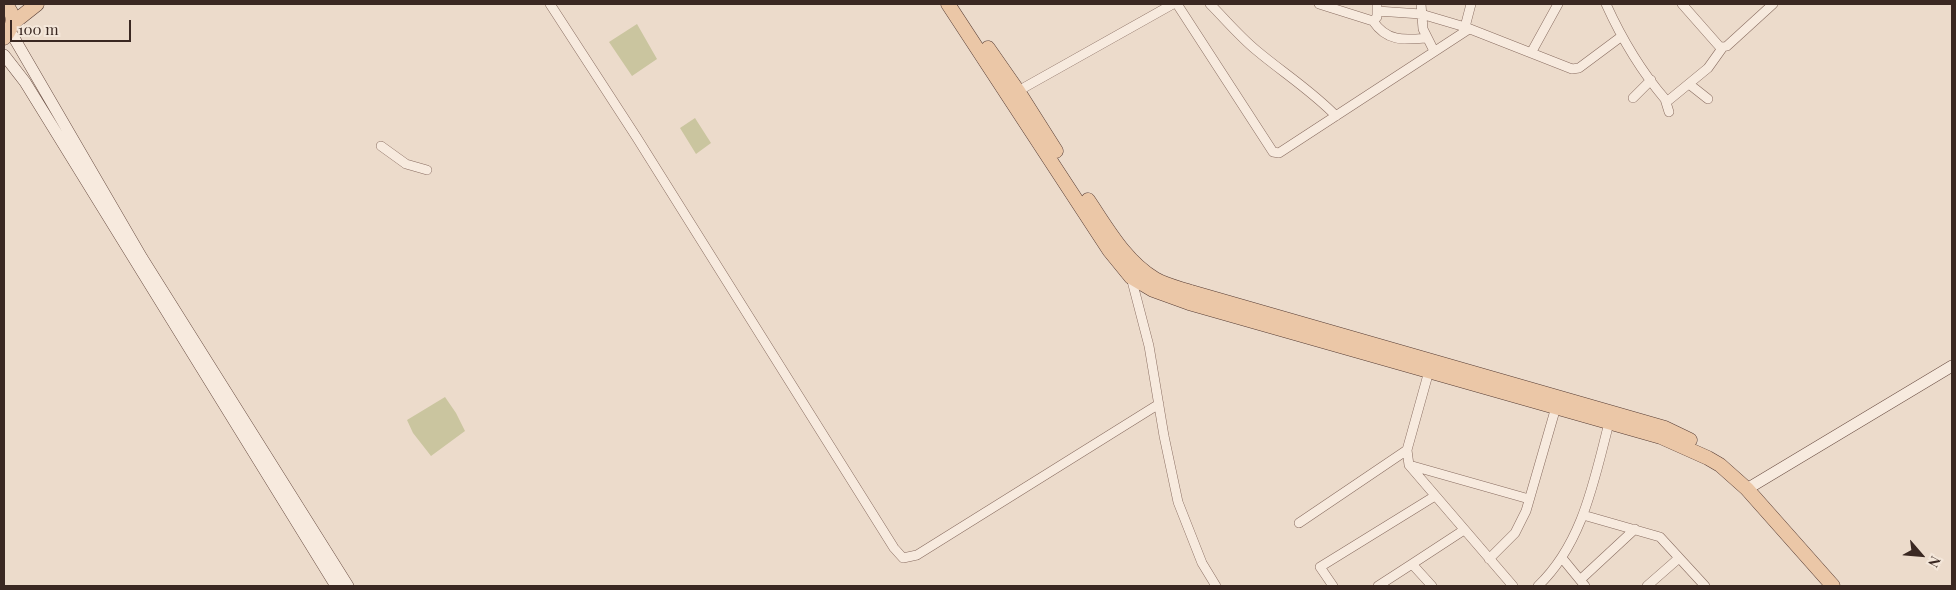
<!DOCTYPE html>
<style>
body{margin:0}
#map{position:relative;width:1956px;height:590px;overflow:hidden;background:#ecdbcb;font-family:"Playfair Display",serif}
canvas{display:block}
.frame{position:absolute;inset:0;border:5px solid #3a2822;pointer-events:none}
.north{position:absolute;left:1896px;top:530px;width:50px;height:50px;-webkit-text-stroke:4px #f4e7da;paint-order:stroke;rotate:117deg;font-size:14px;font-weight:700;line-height:20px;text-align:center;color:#3a2822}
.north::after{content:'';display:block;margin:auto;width:18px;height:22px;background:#3a2822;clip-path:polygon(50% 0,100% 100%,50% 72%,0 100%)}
.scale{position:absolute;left:10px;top:20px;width:121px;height:22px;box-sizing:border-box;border:2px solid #3a2822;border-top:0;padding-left:6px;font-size:15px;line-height:18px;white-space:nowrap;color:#3a2822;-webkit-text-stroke:4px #f4e7da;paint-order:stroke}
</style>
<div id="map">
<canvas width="1956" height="590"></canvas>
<div class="frame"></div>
<div class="north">N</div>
<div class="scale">100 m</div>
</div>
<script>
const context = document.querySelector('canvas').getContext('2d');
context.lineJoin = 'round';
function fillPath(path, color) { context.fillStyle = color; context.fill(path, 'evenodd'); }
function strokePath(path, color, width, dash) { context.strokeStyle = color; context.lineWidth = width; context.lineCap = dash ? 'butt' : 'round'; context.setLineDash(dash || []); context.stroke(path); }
const green = new Path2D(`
 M637 24 657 59 632 76 609 42Z
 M695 118 711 143 696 154 680 128Z
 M445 397 456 413 465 431 431 456 413 433 407 420Z`);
const street = new Path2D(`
 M550 4 637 138 894 548 903 558 917 555 1159 404
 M1177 4 1273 152 1279 153 1469 29
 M1210 4C1225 19 1239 36 1256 50 1282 72 1312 91 1336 116
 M1319 4 1373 21 1377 17V4
 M1421 4 1423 29 1434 51
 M1606 4C1621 37 1641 71 1665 99L1669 100 1708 68 1723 47
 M1682 4 1719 46 1723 47 1727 46 1773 4
 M1377 11 1421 14 1465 27 1572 69 1579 68 1622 36
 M1373 21C1387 42 1404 40 1427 38
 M1465 27 1471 4
 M1531 53 1558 4
 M1689 84 1708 99
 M1018 91 1173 4
 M1633 98 1651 80
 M1665 99 1669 112
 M381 146 406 164 427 170
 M1131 277 1149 346 1164 436 1178 502 1202 563 1216 586
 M1429 371 1407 450 1409 465 1513 586
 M1409 465 1529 499
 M1583 515 1660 537 1705 586
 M1299 523 1407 450
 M1562 558 1585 586
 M1489 559 1515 533 1526 511 1556 407
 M1580 580 1635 529
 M1333 586 1320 567 1435 496
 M1378 586 1412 564
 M1432 586 1412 564 1464 530
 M1538 586C1583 543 1594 480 1609 423
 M1647 586 1679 558`);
const secondary = new Path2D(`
 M10 31 142 258 348 586
 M4 55 25 82 336 586
 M1747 489 1952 366`);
const primary = new Path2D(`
 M948 4 1109 250 1131 277 1153 290 1189 303 1661 437 1708 458 1720 465 1747 489 1833 586
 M13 23 37 4
 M4 38C14 26 17 15 4 4
 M988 48 1018 91 1056 151
 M1088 200C1107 228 1125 261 1155 279 1165 285 1179 288 1191 292L1665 428 1690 440`);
fillPath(green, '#cac59f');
strokePath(street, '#886c60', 10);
strokePath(secondary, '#6a4e43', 12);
strokePath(primary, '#563c34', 15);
strokePath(street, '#f7eade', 9);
strokePath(secondary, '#f7eade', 11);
strokePath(primary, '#ebc7a7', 14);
</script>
